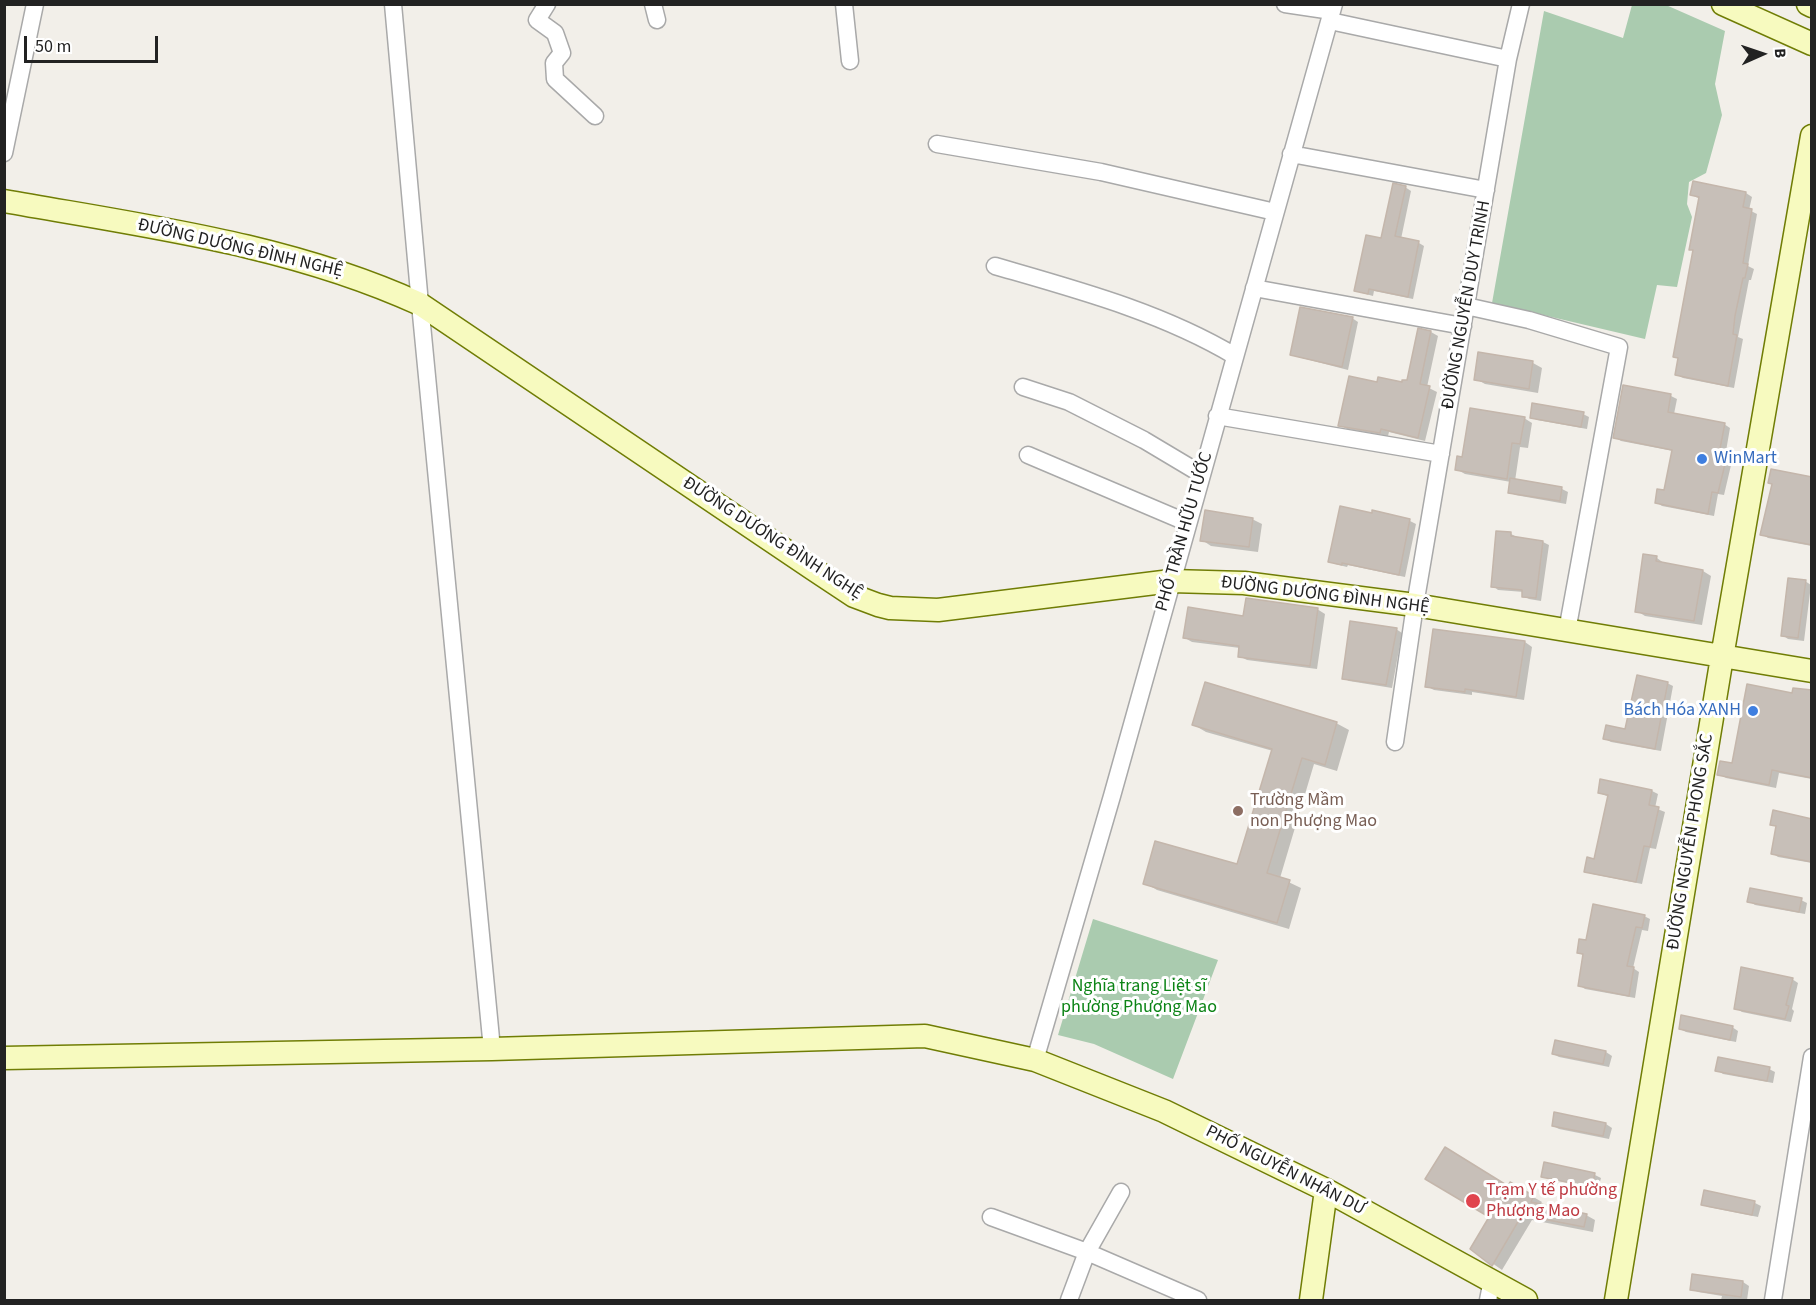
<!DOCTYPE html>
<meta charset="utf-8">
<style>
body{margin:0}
#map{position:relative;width:1816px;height:1305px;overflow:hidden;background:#f2efe9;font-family:"Source Sans 3",sans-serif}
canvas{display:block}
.frame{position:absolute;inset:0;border:6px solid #222;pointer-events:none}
.north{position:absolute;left:1732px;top:24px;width:60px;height:60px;-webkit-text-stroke:4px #fff;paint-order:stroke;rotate:87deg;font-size:16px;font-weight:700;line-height:24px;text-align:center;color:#222}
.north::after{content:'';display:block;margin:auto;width:21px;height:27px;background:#222;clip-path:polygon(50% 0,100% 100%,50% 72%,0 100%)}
.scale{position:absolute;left:24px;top:36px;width:134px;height:27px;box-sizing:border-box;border:3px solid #222;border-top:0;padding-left:8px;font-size:18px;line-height:21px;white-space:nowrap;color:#222;-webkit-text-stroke:4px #fff;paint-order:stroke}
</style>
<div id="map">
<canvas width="1816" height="1305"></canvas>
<div class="frame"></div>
<div class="north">B</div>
<div class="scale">50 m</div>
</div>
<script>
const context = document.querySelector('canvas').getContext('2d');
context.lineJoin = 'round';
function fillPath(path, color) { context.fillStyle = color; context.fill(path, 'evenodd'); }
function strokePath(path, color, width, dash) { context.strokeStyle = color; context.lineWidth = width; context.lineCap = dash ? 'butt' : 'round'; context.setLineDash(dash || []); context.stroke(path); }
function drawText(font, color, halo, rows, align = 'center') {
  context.font = font + ' "Source Sans 3",sans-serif'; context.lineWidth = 6; context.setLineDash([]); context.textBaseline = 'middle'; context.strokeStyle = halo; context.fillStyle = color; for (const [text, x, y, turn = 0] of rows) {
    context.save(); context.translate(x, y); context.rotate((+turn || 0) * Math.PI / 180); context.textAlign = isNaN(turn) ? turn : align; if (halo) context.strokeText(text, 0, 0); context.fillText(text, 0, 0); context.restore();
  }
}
const cemetery = new Path2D(`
 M1632 5H1666L1725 31 1715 84 1722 115 1706 173 1689 182 1687 204 1692 217 1677 287 1657 285 1645 339 1492 303 1544 11 1623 38Z
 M1093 919 1218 960 1173 1079 1094 1044 1058 1035Z`);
const shadow = new Path2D(`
 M1694 183 1746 193 1752 197 1749 210 1757 214 1748 266 1754 269 1751 280H1749L1738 337 1743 339 1734 388 1683 378 1677 375 1680 359 1674 356 1694 251 1691 249 1700 199 1692 195Z
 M1405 187 1411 191 1401 239 1419 243 1424 246 1413 299 1374 291 1373 296 1362 293 1356 290 1382 240Z
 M1352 318 1358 322 1348 370 1298 357 1292 354Z
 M1431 332 1438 336 1427 387 1437 392 1425 441 1389 432 1388 436 1347 429 1340 425 1378 384 1408 382Z
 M1533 363 1542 368 1538 393 1485 384 1476 379Z
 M1624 386 1671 396 1677 399 1674 414 1724 424 1730 428 1725 457 1732 461 1724 495 1718 494 1714 516 1662 506 1656 502 1665 492 1673 451 1621 441 1615 437Z
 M1583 414 1589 417 1587 429 1537 420 1531 417Z
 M1524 418 1532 423 1528 448 1520 447 1515 481 1562 489 1568 492 1566 504 1515 495 1509 492 1511 482 1465 474 1456 469 1463 458Z
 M1812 478V546L1768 538 1762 534Z
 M1373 512 1410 521 1416 524 1405 577 1348 565 1347 567 1335 564 1330 561Z
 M1252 519 1262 524 1258 552 1211 546 1202 540Z
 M1511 534 1517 537 1543 542 1549 545 1541 601 1529 599 1523 596 1524 592 1498 590 1493 586Z
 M1657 558 1665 564 1703 571 1711 576 1702 625 1645 616 1637 611Z
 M1805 581 1811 585 1804 641 1788 639 1782 635Z
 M1317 609 1325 614 1317 669 1247 660 1239 656 1240 648 1192 642 1185 638 1245 617Z
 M1396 629 1402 633 1392 688 1349 681 1343 678Z
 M1434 631 1525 642 1532 647 1524 700 1472 692V695L1434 690 1426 686Z
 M1667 683 1673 686 1661 751 1611 742 1605 739 1626 730Z
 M1812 691V779L1779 773 1776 788 1726 778 1719 774 1733 765 1794 694Z
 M1336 723 1349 730 1337 771 1314 764 1280 878 1301 888 1289 929 1157 890 1145 883 1238 866 1273 751 1206 732 1194 725Z
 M1602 781 1652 791 1658 794 1655 808 1665 812 1656 849 1650 848 1642 884 1592 874 1586 871 1595 860 1609 797 1599 793Z
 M1812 820V863L1778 857 1772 853 1777 827 1772 824Z
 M1801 900 1807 903 1805 914 1755 905 1749 901Z
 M1644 916 1650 919 1648 931 1642 930 1633 968 1639 972 1635 998 1585 989 1579 985 1584 956 1578 952 1587 942Z
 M1792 979 1798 983 1792 1009 1794 1011 1791 1022 1742 1012 1736 1008Z
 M1732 1027 1738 1031 1736 1042 1686 1032 1680 1029Z
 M1606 1052 1612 1056 1609 1067 1559 1057 1553 1054Z
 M1769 1069 1775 1072 1773 1083 1723 1074 1717 1070Z
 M1556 1114 1606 1124 1612 1128 1609 1139 1559 1129 1553 1126Z
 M1545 1164 1595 1175 1601 1178 1598 1189 1549 1179 1543 1176Z
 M1511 1184 1542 1202 1540 1205 1586 1215 1595 1220 1593 1232 1532 1220 1502 1270 1472 1249Z
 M1705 1192 1755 1203 1761 1206 1758 1217 1708 1207 1702 1204Z
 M1743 1282 1749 1286 1747 1300H1721L1722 1296 1698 1292 1692 1289Z`);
const building = new Path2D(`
 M1693 181 1746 192 1743 207 1752 209 1743 263 1748 264 1745 278H1743L1735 316 1733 334 1737 335 1728 386 1675 375 1678 358 1673 357 1693 250H1689L1699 197 1690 195Z
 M1393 183 1406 186 1395 236 1419 241 1408 297 1369 289 1368 294 1354 291 1366 235 1381 238Z
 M1300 307 1353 317 1342 367 1290 355Z
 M1418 328 1431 331 1420 384 1430 386 1418 438 1381 429 1380 433 1338 426 1349 376 1377 382 1378 377 1402 382V380H1407Z
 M1478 352 1533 361 1529 389 1474 380Z
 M1623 385 1671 394 1668 412 1725 423 1719 454 1727 456 1718 493 1712 492 1708 514 1655 503 1657 489 1664 490 1672 450 1613 438Z
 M1532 403 1584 412 1581 427 1530 418Z
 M1470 408 1525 417 1520 444 1512 443 1507 479 1455 470 1457 456 1462 457Z
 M1771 469 1812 477V545L1760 535 1772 484 1768 483Z
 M1510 478 1562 487 1560 501 1508 493Z
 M1340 506 1372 513V510L1410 519 1399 575 1342 563V565L1328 562Z
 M1205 510 1253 518 1249 547 1200 541Z
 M1496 531 1511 532V536L1543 541 1536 598 1522 597V590L1491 587Z
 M1643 554 1657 556 1656 561 1703 570 1694 621 1635 612Z
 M1788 578 1806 580 1798 638 1781 636Z
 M1246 598 1318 608 1310 666 1238 657 1239 646 1183 638 1188 607 1243 616Z
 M1350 621 1397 628 1386 685 1342 679Z
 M1433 629 1525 641 1516 697 1465 689V692L1425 687Z
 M1637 675 1668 682 1655 749 1603 739 1606 725 1625 729Z
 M1205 682 1337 722 1325 765 1302 758 1267 873 1290 880 1277 923 1143 884 1155 841 1237 864 1272 749 1192 725Z
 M1747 684 1792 693 1793 688 1812 690V778L1772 770 1769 785 1717 775 1720 761 1732 763Z
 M1600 779 1652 790 1649 805 1659 807 1650 847 1644 846 1636 882 1584 872 1587 857 1594 859 1608 795 1598 793Z
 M1773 810 1812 819V862L1771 854 1776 826 1770 825Z
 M1750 888 1802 898 1799 912 1747 902Z
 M1593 904 1645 915 1642 928 1636 927 1627 966 1634 967 1629 996 1578 986 1583 954 1577 953 1579 939 1586 940Z
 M1741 967 1793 978 1786 1005 1789 1006 1785 1019 1734 1009Z
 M1681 1015 1733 1026 1730 1040 1679 1029Z
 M1555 1040 1606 1051 1603 1064 1552 1054Z
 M1718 1057 1770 1067 1767 1081 1715 1071Z
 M1554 1112 1606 1123 1603 1136 1552 1126Z
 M1445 1147 1508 1186 1510 1182 1534 1196 1531 1202 1587 1214 1584 1227 1522 1215 1492 1266 1470 1249 1489 1217 1425 1179Z
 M1544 1162 1595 1173 1592 1187 1541 1177Z
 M1704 1190 1755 1201 1752 1215 1701 1205Z
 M1692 1274 1743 1281 1741 1297 1690 1290Z`);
const street = new Path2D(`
 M393 4 420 304 492 1049
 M547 4 537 20 555 33 562 53 554 63 555 79 595 116
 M653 4 657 20
 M844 4 850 61
 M1285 4 1332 11
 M1330 21 1508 59
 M937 144 1101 172 1275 212
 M4 153 35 4
 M1291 154 1486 190
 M995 266C1078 290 1161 312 1235 356
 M1254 288 1463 326
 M1466 306 1529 320 1619 347 1567 631
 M1023 387 1069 402 1144 440 1201 474
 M1217 416 1441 454
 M1028 455 1188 523
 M1395 742 1415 605 1508 59 1521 4
 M1035 1060 1112 796 1334 4
 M991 1217 1087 1252 1198 1300
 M1069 1300 1087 1252 1121 1192
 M1488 1300 1492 1280
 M1773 1300 1812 1057`);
const secondary = new Path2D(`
 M1723 4 1812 44
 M1808 4 1812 6
 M4 201C144 226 289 244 420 304L813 569 854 596 878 605 890 608 938 610 1171 581 1244 583 1415 605 1812 671
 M4 1058 492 1049 925 1036 1035 1060 1164 1111 1326 1190 1526 1300
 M1311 1300 1326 1190
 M1616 1300 1722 657 1812 136`);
const markers = [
 [1702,459,6,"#3f7fe0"],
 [1753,711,6,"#3f7fe0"],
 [1238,811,6,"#8d6e63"],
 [1473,1201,8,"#e0444e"]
];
const streetNames = [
 ["ĐƯỜNG DƯƠNG ĐÌNH NGHỆ",240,249,13],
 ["ĐƯỜNG NGUYỄN DUY TRINH",1467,305,-80],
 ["PHỐ TRẦN HỮU TƯỚC",1185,532,-74],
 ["ĐƯỜNG DƯƠNG ĐÌNH NGHỆ",772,539,33],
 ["ĐƯỜNG DƯƠNG ĐÌNH NGHỆ",1325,596,7],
 ["ĐƯỜNG NGUYỄN PHONG SẮC",1691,842,-81],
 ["PHỐ NGUYỄN NHÂN DƯ",1285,1171,27]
];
const shopNames = [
 ["WinMart",1714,459],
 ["Bách Hóa XANH",1741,711,"right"]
];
const educationNames = [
 ["Trường Mầm",1250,801],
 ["non Phượng Mao",1250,822]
];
const parkNames = [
 ["Nghĩa trang Liệt sĩ",1139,987],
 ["phường Phượng Mao",1139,1008]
];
const healthNames = [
 ["Trạm Y tế phường",1486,1191],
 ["Phượng Mao",1486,1212]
];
fillPath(cemetery, '#aacbaf');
fillPath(shadow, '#0003');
fillPath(building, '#c7bfb8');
strokePath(building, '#c4b6ab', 1.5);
strokePath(street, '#a9a9a9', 19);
strokePath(secondary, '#707d05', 25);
strokePath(street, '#fff', 16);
strokePath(secondary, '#f7fabf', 22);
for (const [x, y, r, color] of markers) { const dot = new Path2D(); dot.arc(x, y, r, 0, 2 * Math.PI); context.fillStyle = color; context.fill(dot); strokePath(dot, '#fff', 2); }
drawText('18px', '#222', '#fff', streetNames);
drawText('18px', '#366cbe', '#fff', shopNames, 'left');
drawText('18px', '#785e54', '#fff', educationNames, 'left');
drawText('18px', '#0c8416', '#fff', parkNames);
drawText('18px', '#be3a42', '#fff', healthNames, 'left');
</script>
